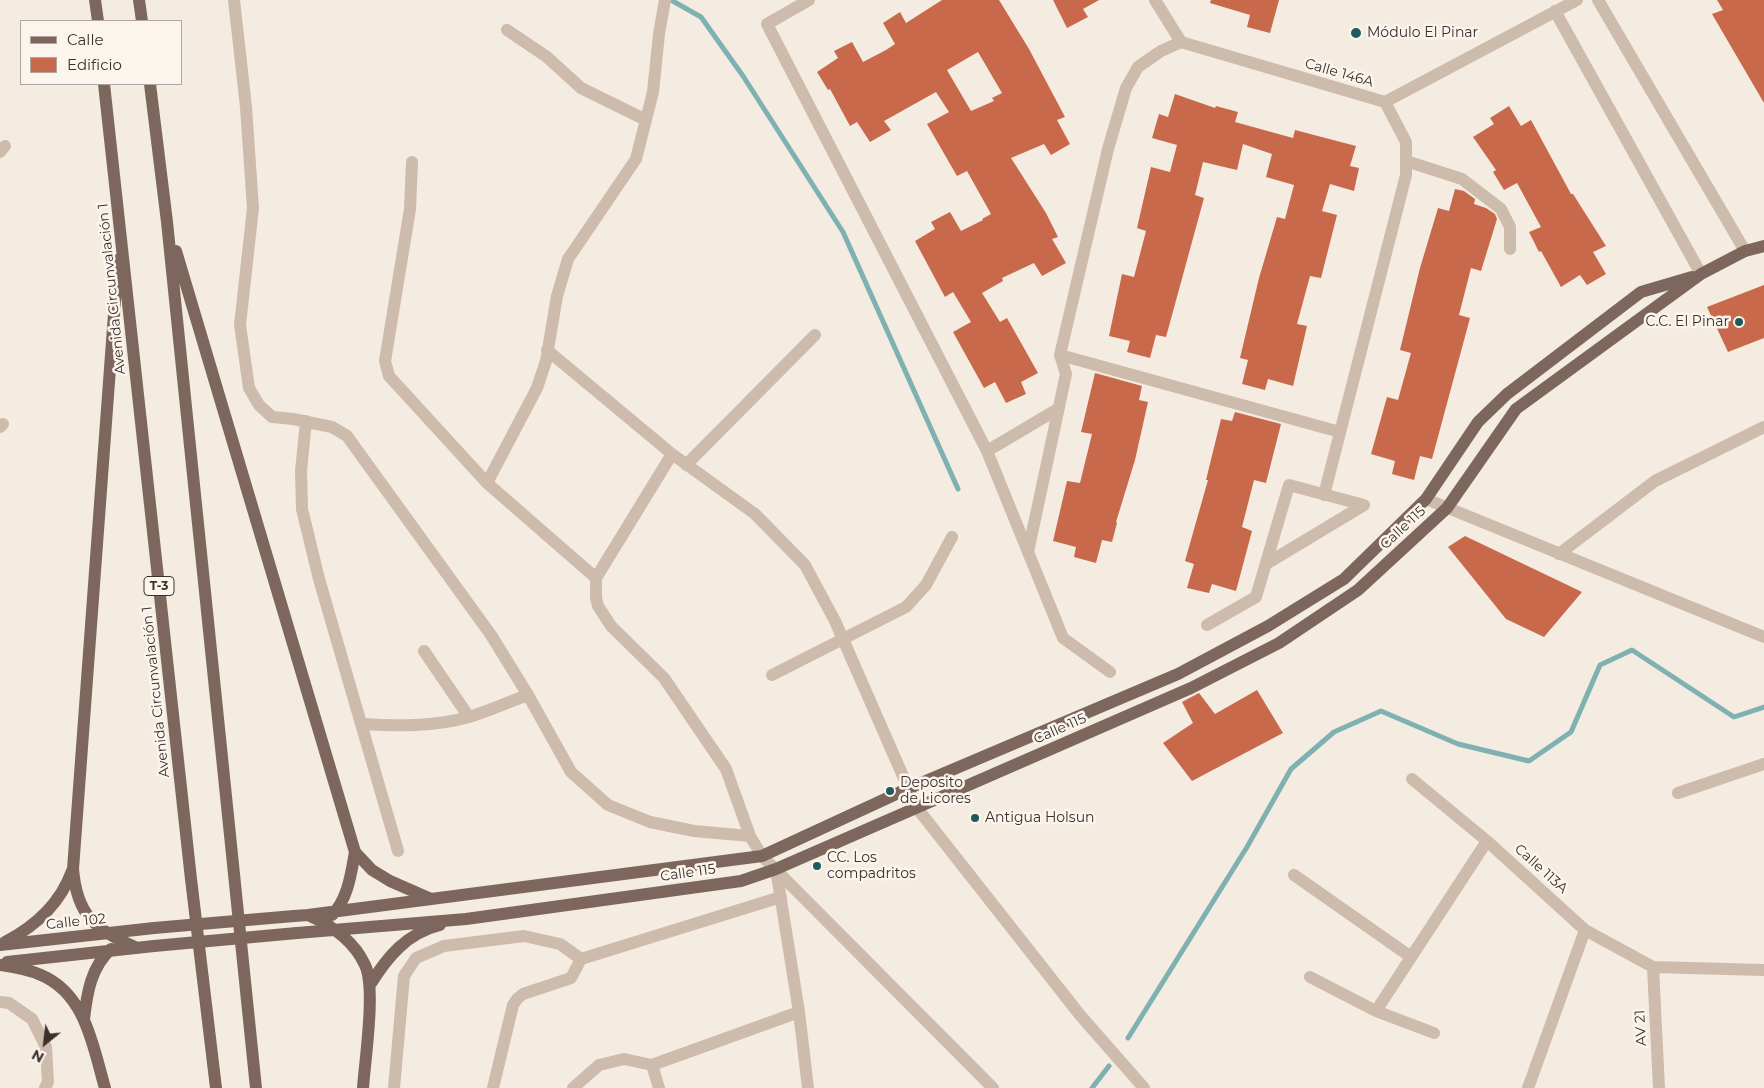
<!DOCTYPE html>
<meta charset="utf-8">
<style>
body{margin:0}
#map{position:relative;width:1764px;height:1088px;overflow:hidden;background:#f4ebe1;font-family:Montserrat,sans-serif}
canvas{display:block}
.legend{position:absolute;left:20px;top:20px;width:162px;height:65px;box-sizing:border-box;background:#fbf5ee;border:1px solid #aea6a0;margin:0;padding:6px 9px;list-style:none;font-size:15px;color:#3b302b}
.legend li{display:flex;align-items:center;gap:10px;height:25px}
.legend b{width:25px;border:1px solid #aea6a0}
.north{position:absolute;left:20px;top:1018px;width:50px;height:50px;-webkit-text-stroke:4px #fbf5ee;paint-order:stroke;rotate:209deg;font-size:14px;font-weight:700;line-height:20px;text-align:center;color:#3b302b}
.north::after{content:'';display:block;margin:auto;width:18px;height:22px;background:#3b302b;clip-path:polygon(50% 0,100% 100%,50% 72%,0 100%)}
</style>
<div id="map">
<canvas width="1764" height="1088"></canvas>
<ul class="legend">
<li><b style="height:6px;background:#7d675c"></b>Calle</li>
<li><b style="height:14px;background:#c8694b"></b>Edificio</li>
</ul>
<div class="north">N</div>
</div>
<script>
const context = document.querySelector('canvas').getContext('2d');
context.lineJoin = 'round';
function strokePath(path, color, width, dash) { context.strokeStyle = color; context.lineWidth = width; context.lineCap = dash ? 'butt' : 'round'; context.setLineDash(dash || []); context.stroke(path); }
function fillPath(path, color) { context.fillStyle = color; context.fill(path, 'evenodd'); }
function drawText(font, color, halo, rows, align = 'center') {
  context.font = font + ' Montserrat,sans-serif'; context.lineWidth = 5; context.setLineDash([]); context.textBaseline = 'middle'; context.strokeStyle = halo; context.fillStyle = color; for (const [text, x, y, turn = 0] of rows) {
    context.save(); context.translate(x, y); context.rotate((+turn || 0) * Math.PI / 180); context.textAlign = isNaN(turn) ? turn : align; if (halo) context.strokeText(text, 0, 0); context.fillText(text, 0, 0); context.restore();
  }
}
const stream = new Path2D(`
 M671 0 701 17 743 76 843 232 958 489
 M1128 1038 1247 847 1291 769 1334 732 1381 711 1458 744 1529 761 1571 732 1600 665 1632 650 1734 717 1764 707
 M1092 1088 1109 1066`);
const building = new Path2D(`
 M942 0H999L1029 49 1065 117 1057 120 1070 144 1051 155 1044 144 1011 158 1046 213 1058 237 1052 239 1066 263 1042 276 1034 263 1002 278 1003 281 982 293 1000 322 1007 318 1038 373 1021 382 1026 394 1006 403 995 382 984 388 953 332 971 322 953 292 945 297 915 241 935 229 931 222 950 212 961 231 983 220 982 219 991 214 967 171 957 176 927 124 949 112 936 92 884 121 891 130 870 142 857 122 850 126 830 89 828 90 817 72 838 58 834 51 852 42 863 62 886 50 895 44 883 23 900 12 906 23ZM978 52 1002 93 992 98 994 101 971 111 947 70Z
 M1053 0H1099L1083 9 1088 17 1067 28Z
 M1211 0H1279L1270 33 1247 27 1250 15 1210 3Z
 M1717 0H1764V103L1712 14 1723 10Z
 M1175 94 1215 108 1216 106 1238 112 1235 122 1293 138 1295 130 1356 146 1350 166 1359 168 1354 191 1330 184 1322 211 1337 215 1321 278 1310 276 1297 324 1307 326 1293 386 1268 379 1265 390 1242 384 1248 360 1240 358 1259 278 1277 217 1285 219 1294 185 1266 177 1272 154 1243 144 1237 170 1203 162 1195 195 1204 198 1166 337 1156 335 1150 358 1127 352 1130 341 1109 336 1122 274 1134 277 1146 231 1137 228 1151 167 1170 172 1177 145 1152 138 1159 114 1168 117Z
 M1509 106 1521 126 1531 120 1571 194H1573L1606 246 1593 252 1606 274 1587 285 1580 275 1561 287 1541 251 1539 252 1529 232 1541 227 1517 183 1504 190 1493 172 1496 170 1473 137 1494 124 1490 118Z
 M1455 189 1464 191 1475 199 1474 204 1486 208 1495 214 1497 219 1481 271 1471 268 1459 315 1470 318 1432 459 1420 456 1414 480 1392 474 1395 461 1371 454 1387 397 1398 400 1411 353 1400 350 1420 268 1438 208 1449 211Z
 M1764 285V338L1728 352 1707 307Z
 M1095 373 1142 386 1139 400 1148 402 1135 460 1116 522 1117 523 1112 542 1102 540 1096 563 1074 557 1076 547 1053 541 1067 481 1080 483 1092 434 1081 432Z
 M1235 412 1281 424 1266 483 1254 480 1242 527 1252 531 1236 591 1212 584 1209 593 1187 588 1194 564 1185 561 1208 480H1206L1221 419 1232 421Z
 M1465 536 1582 592 1544 637 1506 619 1448 547Z
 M1257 690 1283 733 1192 781 1163 743 1193 723 1182 702 1199 693 1215 714Z`);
const minor = new Path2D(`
 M234 0 246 107 253 208 240 325 249 388 259 405 272 417 293 419 332 427 347 436 491 635 528 695 571 772 608 805 650 822 694 831 750 836
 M809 0 767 24 987 451 1063 638 1110 672
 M1155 0 1181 42 1385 102 1577 0
 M1598 0 1745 251
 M1555 11 1701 274
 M507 30 547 57 581 88 646 120
 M0 152 5 146
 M1406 161 1462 179 1501 209 1510 227V249
 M412 162 410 209 385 361 389 376 487 483 596 578
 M547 350 672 454 755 514 805 565 835 621 917 808 1080 1015 1144 1088
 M1060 355 1340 432
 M306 421 301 471 302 509 319 579 398 851
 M0 427 3 424
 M987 451 1058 409
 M672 454 596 578V598L598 606 611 626 664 678 726 769 750 836 762 856 993 1088
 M686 465 815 335
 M487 483 537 388 546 361 557 296 568 259 636 159 653 92 659 34 665 0
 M1324 495 1406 175V142L1385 102
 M1426 499 1764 637
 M1028 552 1066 374 1060 355 1108 149 1126 88 1138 67 1161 51 1181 42
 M1559 554 1655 481 1764 427
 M1207 625 1256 597 1289 485 1364 505 1266 564
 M424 651 469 717
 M772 675 906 607 926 585 952 537
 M361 724C397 726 434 727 469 717 489 711 508 702 528 695
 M1412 779 1487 841
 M1678 793 1764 764
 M776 869 799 1012 808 1088
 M1294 875 1411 957
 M1653 967 1659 1088
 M1310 977 1376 1011 1434 1033
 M0 1002 9 1003 32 1019 46 1047 48 1082 45 1088
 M1376 1011 1487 841 1585 930 1653 967 1764 970
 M394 1088 404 976 416 958 444 946 524 936 560 944 581 959
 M493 1088 513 1005 517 999 523 994 571 978 581 959 781 897
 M573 1088 599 1065 624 1059 652 1065
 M659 1088 652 1065 799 1012
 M1528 1088 1585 930`);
const major = new Path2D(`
 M95 0 98 21
 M139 0 142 21
 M104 84 191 879 216 1088
 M150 84 167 222 256 1088
 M176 251 355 852 372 870 390 881 431 899
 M118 260 73 869C77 916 95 929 135 947
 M308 915C331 925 354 941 365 965 376 988 365 1059 363 1088
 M332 915C348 899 351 874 355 852
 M294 916 308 915 762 856 907 789 1178 674 1268 626 1344 579 1426 499 1478 422 1507 394 1641 292 1692 277
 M297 933 466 919 741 881 776 869 1191 688 1279 643 1358 590 1447 508 1516 409 1701 274 1745 251 1764 246
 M5 942C36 926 60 904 72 871
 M0 945 154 928
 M7 962 154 946
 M0 965C14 967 28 969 41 975 86 994 93 1047 105 1088
 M370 985C387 957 407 933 440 925
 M84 1019C87 993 91 967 111 949`);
const majorBridge = new Path2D(`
 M154 928 294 916
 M154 946 297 933`);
const markers = [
 [1356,33,6,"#1f5a5e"],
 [1739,322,5,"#1f5a5e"],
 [890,791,5,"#1f5a5e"],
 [975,818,5,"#1f5a5e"],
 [817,866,5,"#1f5a5e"]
];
const shields = [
 [159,586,30]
];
const shieldNames = [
 ["T-3",159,586]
];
const poiNames = [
 ["Módulo El Pinar",1367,33],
 ["C.C. El Pinar",1729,322,"right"],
 ["Deposito",900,783],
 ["de Licores",900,799],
 ["Antigua Holsun",985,818],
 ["CC. Los",827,858],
 ["compadritos",827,874]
];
const streetNames = [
 ["Calle 146A",1339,73,16],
 ["Avenida Circunvalación 1",112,289,-96],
 ["Calle 115",1403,528,-43],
 ["Avenida Circunvalación 1",156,692,-96],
 ["Calle 115",1060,729,-24],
 ["Calle 113A",1541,869,42],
 ["Calle 115",688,873,-8],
 ["Calle 102",76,922,-6],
 ["AV 21",1641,1028,-93]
];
strokePath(stream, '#7fb0b2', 5);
fillPath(building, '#c8694b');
strokePath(minor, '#cdbbac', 12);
strokePath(major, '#7d675c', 12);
strokePath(majorBridge, '#7d675c', 12);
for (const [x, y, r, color] of markers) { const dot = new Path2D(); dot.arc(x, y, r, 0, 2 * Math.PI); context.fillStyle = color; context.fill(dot); strokePath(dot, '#fbf5ee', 2); }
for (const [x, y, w] of shields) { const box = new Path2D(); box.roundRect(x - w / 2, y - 9.5, w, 19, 4); context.fillStyle = '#fbf5ee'; context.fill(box); strokePath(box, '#3b302b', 1); }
drawText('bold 12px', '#3b302b', null, shieldNames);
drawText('14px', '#3b302b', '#fbf5ee', poiNames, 'left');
drawText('14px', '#3b302b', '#fbf5ee', streetNames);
</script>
